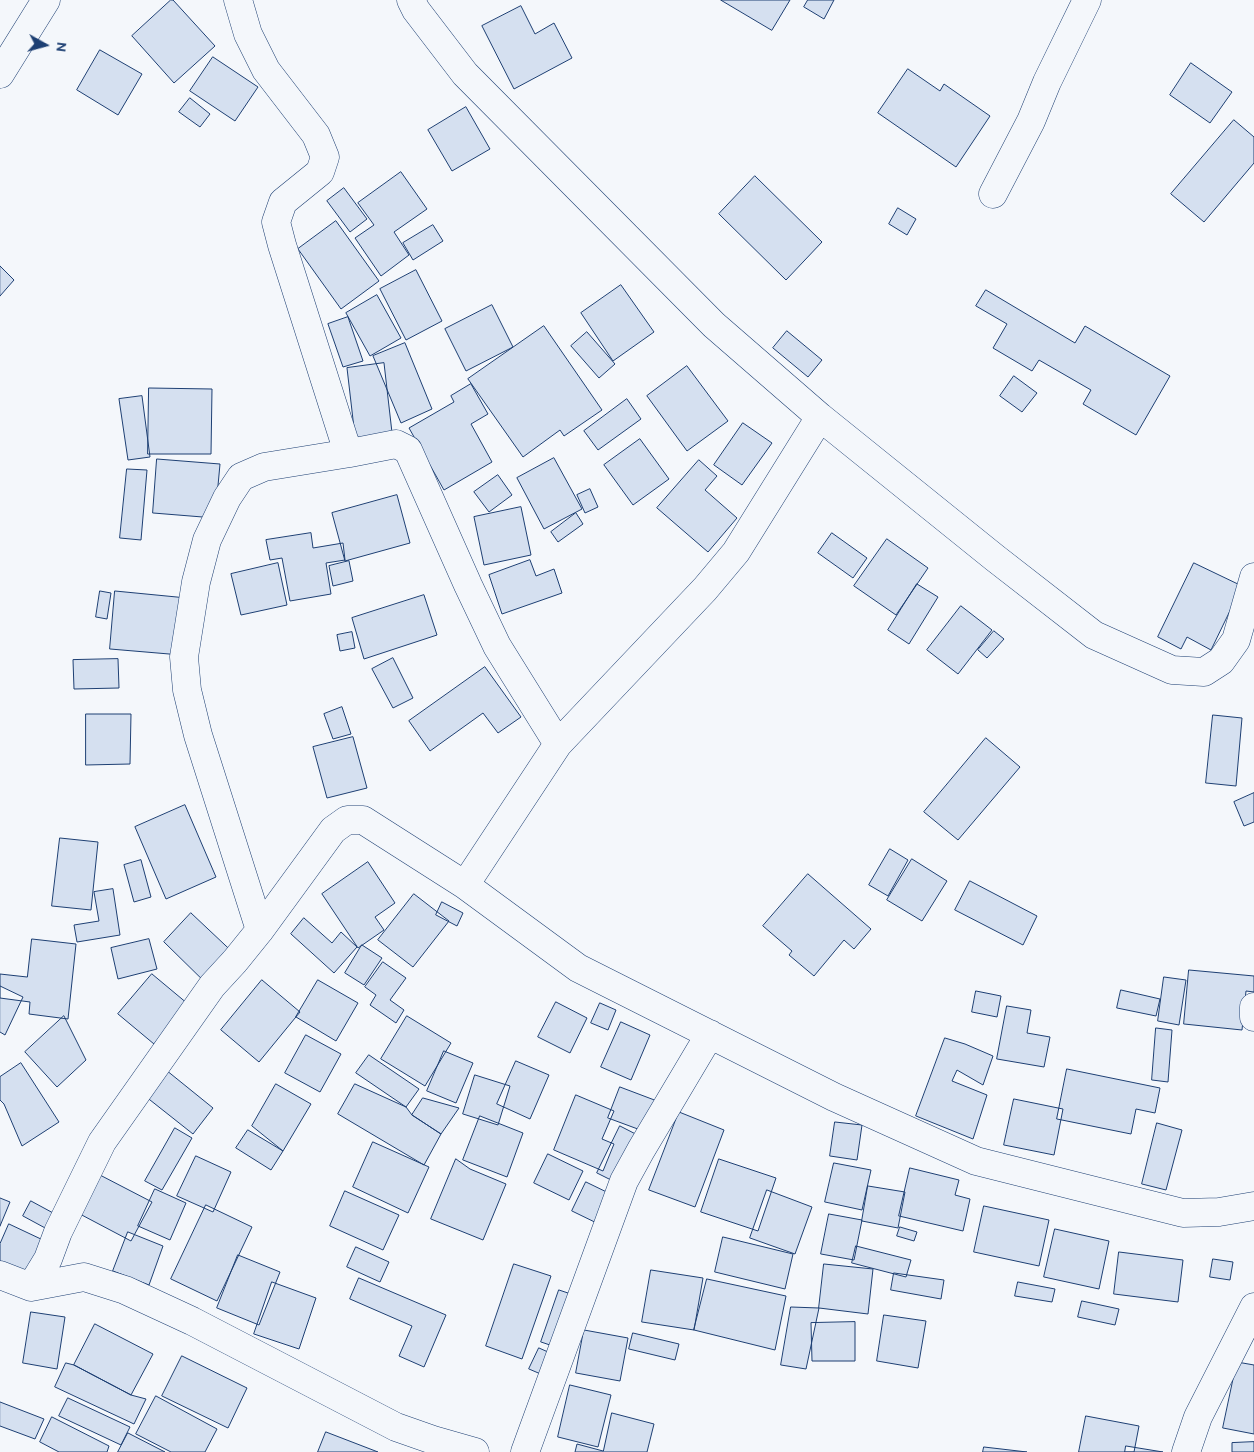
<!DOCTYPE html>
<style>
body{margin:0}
#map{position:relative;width:1254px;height:1452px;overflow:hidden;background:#f4f7fb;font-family:Overpass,sans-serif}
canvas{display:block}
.north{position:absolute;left:20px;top:20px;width:50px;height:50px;-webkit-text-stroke:4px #f4f7fb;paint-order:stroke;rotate:97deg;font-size:14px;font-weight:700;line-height:20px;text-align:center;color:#1d3f73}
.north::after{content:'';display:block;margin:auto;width:18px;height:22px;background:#1d3f73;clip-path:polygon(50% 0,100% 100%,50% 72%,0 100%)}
</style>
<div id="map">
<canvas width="1254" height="1452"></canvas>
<div class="north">N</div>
</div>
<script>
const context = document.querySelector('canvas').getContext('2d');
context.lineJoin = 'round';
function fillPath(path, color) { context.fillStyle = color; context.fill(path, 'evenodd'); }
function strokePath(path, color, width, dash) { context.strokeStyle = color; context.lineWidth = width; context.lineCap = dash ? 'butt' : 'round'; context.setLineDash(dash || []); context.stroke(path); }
const building = new Path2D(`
 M171 0H173L215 46 174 83 132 36Z
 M721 0H790L772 30Z
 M808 0H834L824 19 804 7Z
 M521 6 535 34 554 23 572 58 514 89 482 26Z
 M100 50 142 74 118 115 77 90Z
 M213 57 258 87 235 121 190 91Z
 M1191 63 1232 92 1210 123 1170 95Z
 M908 69 940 91 944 84 990 116 956 167 878 113Z
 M190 98 210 114 200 127 179 112Z
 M466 107 490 149 452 171 428 130Z
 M1234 120 1254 137V163L1204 222 1171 194Z
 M401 172 427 209 394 232 409 255 381 276 355 238 374 225 358 203Z
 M755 176 822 242 786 280 719 214Z
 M344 188 367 219 350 232 327 201Z
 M898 208 916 219 907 235 889 224Z
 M336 221 379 281 341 309 298 249Z
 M433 225 443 241 413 260 403 243Z
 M0 266 14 280 0 296Z
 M416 270 442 321 406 340 380 289Z
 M621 285 654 332 613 361 581 313Z
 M986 290 1075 343 1085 326 1170 376 1136 435 1083 404 1091 390 1039 360 1032 371 993 348 1007 324 976 306Z
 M377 295 401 338 370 356 346 313Z
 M492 305 513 347 466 371 445 329Z
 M348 317 363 361 343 367 328 324Z
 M544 326 602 410 564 436 560 430 523 457 468 379Z
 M787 331 822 360 808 377 773 348Z
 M587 332 615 364 599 378 571 346Z
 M405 343 432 409 401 423 373 356Z
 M384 363 394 450 357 454 347 368Z
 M687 366 728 421 687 451 647 396Z
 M1014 376 1037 393 1022 412 1000 396Z
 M471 384 488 414 471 424 492 462 444 490 409 428 454 402 451 396Z
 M149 388 212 389 211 454H148Z
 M142 396 150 457 128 460 119 399Z
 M627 399 641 419 598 450 584 431Z
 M743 423 772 443 742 485 714 465Z
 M640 439 669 479 633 505 604 465Z
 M554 458 582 509 544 529 517 478Z
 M157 459 220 464 215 518 153 513Z
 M699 460 717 476 705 490 737 518 708 552 657 508Z
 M127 469 147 470 141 540 120 538Z
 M498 475 512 495 489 512 474 492Z
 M590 489 598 507 585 513 577 495Z
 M397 495 410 543 345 561 332 513Z
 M521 507 531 555 484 565 474 517Z
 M576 513 583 524 558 542 551 532Z
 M311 533 313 548 343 543 345 560 326 563 331 594 290 601 282 558 270 560 266 540Z
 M832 533 867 558 853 578 818 553Z
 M887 539 928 568 896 615 854 586Z
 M530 560 536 576 554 569 562 593 502 614 489 575Z
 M349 561 353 581 333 586 329 566Z
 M278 563 287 605 241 615 231 574Z
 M1194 563 1242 586 1211 650 1187 637 1181 649 1158 637Z
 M917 584 938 597 909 644 888 630Z
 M100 591 111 593 107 619 96 617Z
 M115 591 187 598 181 655 110 649Z
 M424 595 437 635 364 659 352 618Z
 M961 606 992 630 958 674 927 650Z
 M994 631 1004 639 987 658 978 650Z
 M352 632 355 648 340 651 337 635Z
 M393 658 413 698 393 708 372 669Z
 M118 659 119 688 74 689 73 660Z
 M485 667 521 717 498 733 483 713 430 751 409 721Z
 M342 707 351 734 333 739 324 714Z
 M86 714H131L130 764 86 765Z
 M1213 715 1242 718 1236 786 1206 783Z
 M353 737 367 788 327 798 313 747Z
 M986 738 1020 767 958 840 924 812Z
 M1254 793V822L1244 826 1234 802Z
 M185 805 216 877 166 899 135 827Z
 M60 838 98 842 91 910 52 906Z
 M890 849 908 860 888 896 869 885Z
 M912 859 947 881 922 921 887 900Z
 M141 860 151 897 134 902 124 865Z
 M368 862 395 903 375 917 384 930 358 948 322 894Z
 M808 874 871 929 854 949 844 940 814 976 789 955 792 951 763 926Z
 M970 881 1037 916 1023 945 955 910Z
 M113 889 120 935 77 942 74 925 99 921 94 892Z
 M414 894 449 921 413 967 378 940Z
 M442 902 463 913 457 926 436 915Z
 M191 913 242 961 214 991 164 942Z
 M304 918 332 943 341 932 357 947 334 973 291 934Z
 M32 939 76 944 68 1019 29 1014 30 1002 0 998V974L27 977Z
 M149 939 157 969 118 979 111 948Z
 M362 945 382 958 364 985 345 973Z
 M383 962 406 978 390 1000 404 1010 396 1023 370 1005 376 995 365 987Z
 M1189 970 1254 976V992L1246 991 1242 1030 1184 1024Z
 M152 974 188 1004 154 1044 118 1014Z
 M1164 977 1186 980 1179 1025 1158 1021Z
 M262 980 300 1012 259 1062 221 1030Z
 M318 980 358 1003 336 1041 296 1017Z
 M0 986 23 997 5 1035 0 1032Z
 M1121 990 1160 999 1156 1016 1117 1008Z
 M976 991 1001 996 997 1017 972 1012Z
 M556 1002 587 1018 570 1053 538 1037Z
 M600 1003 616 1010 608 1030 591 1023Z
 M1007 1006 1031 1010 1027 1033 1050 1037 1044 1067 997 1059Z
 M64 1016 86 1060 57 1087 25 1052Z
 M407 1016 451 1043 425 1086 381 1059Z
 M621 1022 650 1035 631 1080 601 1067Z
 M1156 1028 1172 1030 1168 1082 1152 1080Z
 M306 1035 341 1054 320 1092 285 1073Z
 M945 1038 965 1044 993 1056 983 1085 957 1070 952 1081 987 1095 973 1139 916 1116Z
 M444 1051 473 1063 456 1103 427 1091Z
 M369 1055 419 1089 406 1107 356 1073Z
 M516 1061 549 1075 530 1119 497 1104Z
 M21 1063 59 1122 22 1146 4 1104 0 1100V1077Z
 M1067 1069 1160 1088 1155 1113 1136 1109 1131 1134 1057 1119Z
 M166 1070 213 1108 193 1134 145 1096Z
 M475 1075 510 1086 498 1125 463 1114Z
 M276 1084 311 1104 283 1151 252 1126Z
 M355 1084 406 1107 412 1115 441 1134 424 1165 338 1114Z
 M620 1087 665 1104 654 1135 608 1118Z
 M576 1095 614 1111 602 1139 614 1144 603 1171 554 1150Z
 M423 1098 459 1108 441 1134 412 1115Z
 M1014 1099 1063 1109 1054 1155 1004 1145Z
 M679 1112 724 1130 695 1207 649 1190Z
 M480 1116 523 1133 507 1177 463 1160Z
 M835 1122 862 1125 857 1160 830 1156Z
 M1157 1123 1182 1130 1166 1190 1142 1184Z
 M620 1126 655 1144 631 1190 597 1173Z
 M175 1128 192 1138 162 1190 145 1181Z
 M248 1130 283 1151 271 1170 236 1148Z
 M373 1142 429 1167 408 1213 353 1187Z
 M548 1154 583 1171 569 1200 534 1183Z
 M196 1156 231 1172 213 1212 177 1196Z
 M456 1159 470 1169 506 1184 483 1240 431 1219Z
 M719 1159 776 1178 758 1231 701 1212Z
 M834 1163 871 1170 862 1210 825 1202Z
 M910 1168 959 1180 955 1195 970 1199 963 1231 899 1216Z
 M98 1174 152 1202 131 1241 78 1213Z
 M586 1182 621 1199 607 1228 572 1211Z
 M868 1186 905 1192 898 1228 862 1221Z
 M155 1189 186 1203 170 1240 138 1226Z
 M767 1190 812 1207 795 1254 750 1238Z
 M345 1191 399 1215 383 1250 330 1226Z
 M0 1198 10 1202 0 1226Z
 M31 1201 55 1214 47 1229 23 1216Z
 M206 1205 252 1227 217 1301 171 1279Z
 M984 1206 1049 1220 1039 1266 974 1252Z
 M829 1214 862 1220 854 1260 821 1254Z
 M9 1224 43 1240 26 1275 0 1263V1244Z
 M900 1227 917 1232 914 1241 897 1236Z
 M1055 1229 1109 1241 1099 1289 1044 1277Z
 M128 1232 163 1246 149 1285 113 1271Z
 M723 1237 793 1254 785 1289 715 1272Z
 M856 1246 911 1260 906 1277 852 1263Z
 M356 1247 389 1262 380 1282 347 1267Z
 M1119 1252 1183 1260 1178 1302 1114 1294Z
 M238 1255 280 1272 259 1325 217 1308Z
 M1213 1259 1233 1262 1230 1280 1210 1277Z
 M514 1264 551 1276 522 1359 486 1346Z
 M824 1264 873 1269 868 1314 819 1308Z
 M651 1270 703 1278 694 1330 642 1322Z
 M894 1273 944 1280 941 1299 891 1290Z
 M359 1278 446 1315 424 1367 399 1356 412 1326 350 1299Z
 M707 1279 786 1296 775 1350 694 1330Z
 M272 1282 316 1298 299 1349 254 1334Z
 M1018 1282 1055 1289 1052 1302 1015 1296Z
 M559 1290 589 1300 571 1352 541 1342Z
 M1082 1301 1119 1309 1115 1325 1078 1317Z
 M791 1307 819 1308 806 1369 781 1365Z
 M31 1312 65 1317 57 1369 23 1363Z
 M884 1315 926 1321 918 1368 877 1361Z
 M855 1322V1361H812L811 1323Z
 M95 1324 153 1354 131 1395 74 1365Z
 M584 1330 628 1338 620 1381 576 1373Z
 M633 1333 679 1344 675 1360 629 1349Z
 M539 1348 566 1360 557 1381 529 1369Z
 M182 1356 247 1388 228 1428 162 1396Z
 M1237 1362 1254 1365V1434L1223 1428Z
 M66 1363 74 1365 131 1395 146 1399 134 1424 55 1387Z
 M570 1385 611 1395 598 1447 558 1437Z
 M156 1396 217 1429 205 1452H171L136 1434Z
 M68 1398 130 1427 121 1445 59 1416Z
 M0 1402 44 1419 35 1439 0 1426Z
 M612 1413 654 1424 647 1452H575L577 1444 603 1451Z
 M1086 1416 1139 1426 1134 1452H1079Z
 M52 1417 109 1446 107 1452H59L40 1442Z
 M326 1432 378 1452H318Z
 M128 1433 165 1452H118Z
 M1254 1442V1452H1232V1443Z
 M1126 1446 1163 1452H1125Z
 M984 1447 1027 1452H983Z`);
const minor = new Path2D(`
 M238 0 248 34 266 70 316 135 325 157 320 172 283 202 276 222 282 245 344 440 350 453 396 444 408 450 468 585 497 646 558 744
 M411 0 416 10 465 74 714 325 820 417 995 558 1094 635 1172 670 1204 672 1221 661 1236 640 1254 577
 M0 74 46 0
 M993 194 1031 121 1047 82 1087 0
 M465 885 558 744 705 589 736 552 820 417
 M260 930 198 735 187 690 184 657 196 582 207 540 227 498 241 477 264 467 350 453
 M1254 1007V1017
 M0 1275 31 1287 84 1277 125 1290 192 1321 396 1427 433 1440 475 1452
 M31 1287 48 1259 58 1232 102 1142 212 986 235 961 260 930 333 830 347 820H363L465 885 578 968 834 1097 976 1161 1183 1213 1219 1212 1254 1206
 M525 1452 624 1181 641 1150 710 1034
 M1186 1452 1198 1417 1254 1307`);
fillPath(building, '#d5e0f0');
strokePath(building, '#1d3f73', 1);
strokePath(minor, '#1d3f73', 29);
strokePath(minor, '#f4f7fb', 28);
</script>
